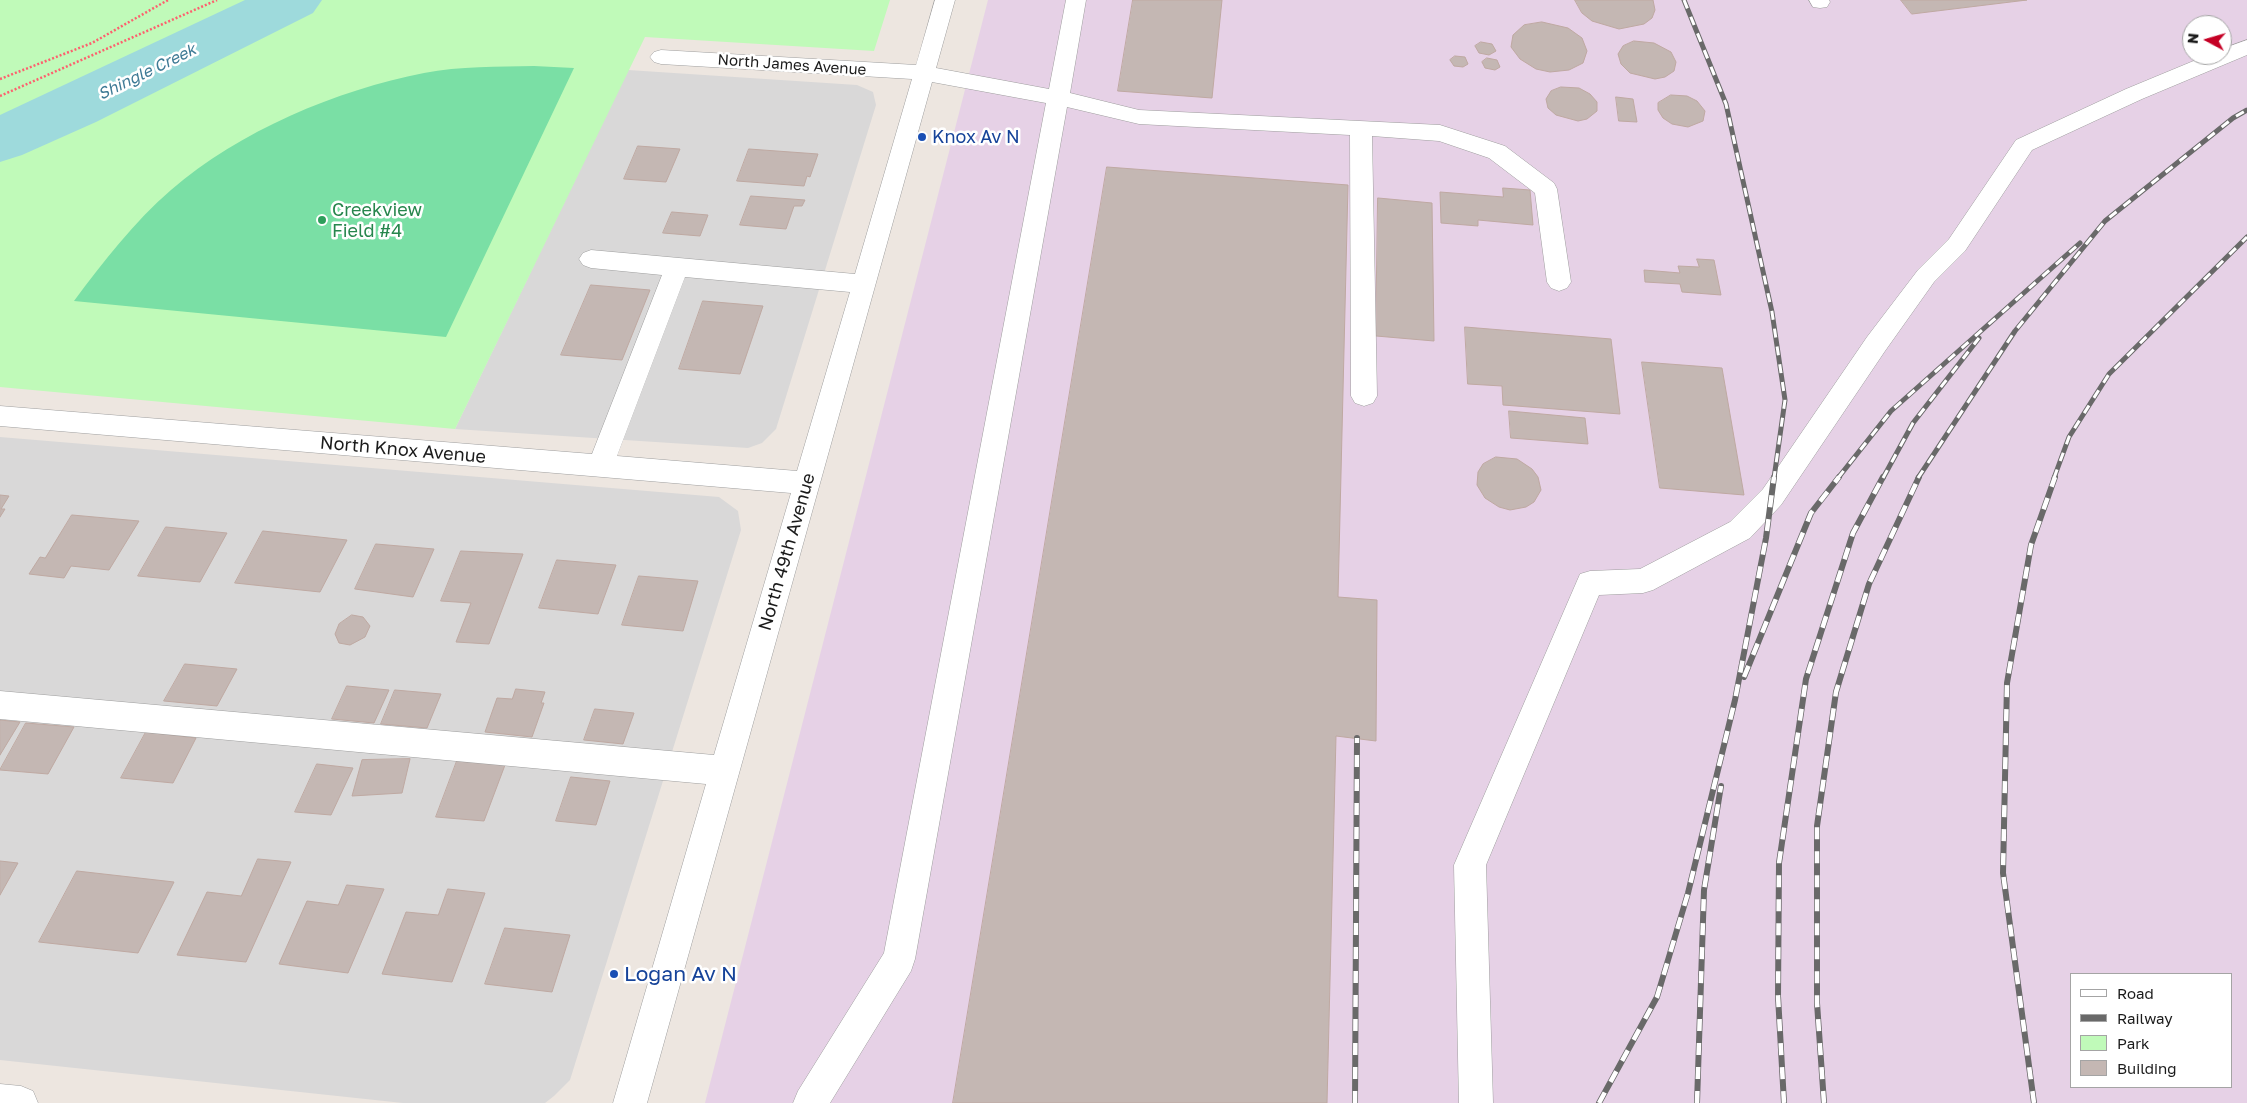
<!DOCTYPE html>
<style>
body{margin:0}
#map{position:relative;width:2247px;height:1103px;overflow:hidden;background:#ede6e0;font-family:"Golos Text",sans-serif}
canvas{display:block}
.legend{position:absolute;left:2070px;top:973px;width:162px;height:115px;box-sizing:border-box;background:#fff;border:1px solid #a4a4a4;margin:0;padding:6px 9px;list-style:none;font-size:15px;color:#1b1b1b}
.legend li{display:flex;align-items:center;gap:10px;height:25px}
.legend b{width:25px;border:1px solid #a4a4a4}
.north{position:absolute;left:2182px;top:15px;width:50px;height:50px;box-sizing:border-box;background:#fff;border:1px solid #a4a4a4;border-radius:50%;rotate:276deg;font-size:14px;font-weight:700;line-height:20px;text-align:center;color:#1b1b1b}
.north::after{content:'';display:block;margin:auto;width:18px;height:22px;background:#c50025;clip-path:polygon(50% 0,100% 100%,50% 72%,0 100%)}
</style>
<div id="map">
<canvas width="2247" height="1103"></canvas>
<ul class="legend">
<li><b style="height:6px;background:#fff"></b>Road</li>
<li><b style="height:6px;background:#696969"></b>Railway</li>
<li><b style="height:14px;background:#c0fab9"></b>Park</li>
<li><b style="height:14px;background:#c4b7b3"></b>Building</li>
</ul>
<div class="north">N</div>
</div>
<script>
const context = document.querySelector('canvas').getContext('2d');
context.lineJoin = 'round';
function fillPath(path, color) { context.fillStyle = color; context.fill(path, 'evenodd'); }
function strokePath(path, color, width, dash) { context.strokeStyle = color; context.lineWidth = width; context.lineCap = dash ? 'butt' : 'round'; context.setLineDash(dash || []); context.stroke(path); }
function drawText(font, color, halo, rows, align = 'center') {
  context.font = font + ' "Golos Text",sans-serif'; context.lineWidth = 5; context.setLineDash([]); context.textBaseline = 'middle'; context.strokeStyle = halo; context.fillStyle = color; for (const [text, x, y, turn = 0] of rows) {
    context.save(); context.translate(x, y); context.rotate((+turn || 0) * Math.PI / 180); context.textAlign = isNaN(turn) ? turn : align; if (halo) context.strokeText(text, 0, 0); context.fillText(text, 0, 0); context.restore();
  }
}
const residential = new Path2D(`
 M628 70 857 85 873 92 876 105 776 429 762 443 748 448 455 429Z
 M0 437 719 497 738 511 741 530 570 1080 554 1096 545 1103H403L0 1060Z`);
const industrial = new Path2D(`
 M988 0H2247V1103H705ZM2192 25H2222V55H2192ZM2071 974H2231V1087H2071Z`);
const park = new Path2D(`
 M0 0H890L874 51 645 37 455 429 0 387Z`);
const pitch = new Path2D(`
 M534 66 574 68 446 337 74 301C103 262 134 222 171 190 239 131 337 90 424 73 460 66 498 67 534 66Z`);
const river = new Path2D(`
 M245 0H322L313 13 96 122 22 155 0 162V115Z`);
const building = new Path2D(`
 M1133 0H1222L1212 98 1118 91Z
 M1575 0H1653L1655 10 1652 18 1644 24 1619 29 1592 21 1582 13Z
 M1901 0H2027L1912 14Z
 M1542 22 1568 28 1582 38 1587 51 1583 63 1569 70 1550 72 1536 69 1520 59 1511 47 1513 35 1524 25Z
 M1634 41 1654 43 1671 52 1676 62 1674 71 1665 77 1655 79 1630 73 1621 64 1618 54 1623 46Z
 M1481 42 1492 44 1496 51 1489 55 1479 53 1475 46Z
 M1455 56 1465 57 1468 64 1463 67 1454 66 1450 60Z
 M1487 58 1497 60 1500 67 1495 70 1485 68 1482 62Z
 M1561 87 1579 88 1590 94 1597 102V111L1587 119 1578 121 1556 115 1548 108 1546 99 1551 91Z
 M1671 95 1687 96 1697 101 1705 111 1703 121 1688 127 1672 124 1663 118 1658 110V103Z
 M1616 97 1633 99 1637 122 1619 121Z
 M638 146 680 149 666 182 624 179Z
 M749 149 818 154 810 177 807 176 804 186 737 181Z
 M1107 167 1348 185 1338 597 1377 600 1376 741 1336 736 1327 1103H953Z
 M1503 188 1530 190 1533 225 1478 220V226L1441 223 1440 192 1503 197Z
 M751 196 805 200 802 206H794L786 229 740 225Z
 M1378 198 1432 203 1434 341 1376 336Z
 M672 212 708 215 700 236 663 233Z
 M1697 259 1714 260 1721 295 1682 292 1680 284 1645 282 1644 270 1680 273 1678 266 1699 267Z
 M591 285 650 290 622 360 561 355Z
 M703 301 763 306 740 374 679 369Z
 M1465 327 1611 339 1620 414 1503 405 1502 386 1468 384Z
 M1642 362 1722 368 1744 495 1660 488Z
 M1509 411 1585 418 1588 444 1511 438Z
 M1496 457 1517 459 1532 469 1538 477 1541 490 1534 502 1526 507 1510 510 1499 507 1485 498 1477 485 1478 472 1483 464Z
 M0 495 9 496 1 509H5L0 517Z
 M72 515 139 521 109 570 71 566 64 578 29 574 40 557 45 558Z
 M166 527 227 533 200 582 138 576Z
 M263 531 347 540 320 592 235 583Z
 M376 544 434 549 413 597 355 589Z
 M461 551 523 554 489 644 456 642 471 603 441 601Z
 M557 560 616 565 598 614 539 608Z
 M639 576 698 581 683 631 622 625Z
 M352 615 363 617 370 626 365 637 350 645 339 643 335 634 339 624Z
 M185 664 237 669 217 706 164 701Z
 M347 686 389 690 374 723 332 719Z
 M516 689 545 692 541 703H544L532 737 485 732 497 698 512 699Z
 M395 690 441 694 427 728 381 724Z
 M595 709 634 713 623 744 584 740Z
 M0 720 20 722 0 755Z
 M26 723 74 727 48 774 0 770Z
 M146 732 196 738 173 783 121 778Z
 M410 759 402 793 352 796 362 760Z
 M457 761 505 765 484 821 436 817Z
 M317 764 353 768 331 815 295 812Z
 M571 777 610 781 596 825 556 821Z
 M258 859 291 862 246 962 177 955 207 892 241 896Z
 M0 861 18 863 0 895Z
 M77 871 174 882 138 953 39 942Z
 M347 885 384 889 348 973 279 964 307 901 338 905Z
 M448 889 485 893 452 982 382 974 406 912 438 915Z
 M505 928 570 935 552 992 485 984Z`);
const path = new Path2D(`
 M0 79 92 43 168 0
 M0 96 217 0`);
const minor = new Path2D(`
 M935 0H955L936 68 1049 89 1066 0H1086L1070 93 1139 110 1440 125 1505 146 1554 183 1557 189 1571 282 1567 288 1559 291 1551 288 1547 282 1535 193 1489 158 1439 141 1372 136 1377 396 1373 403 1364 406 1355 403 1351 396 1350 135 1139 124 1067 107 915 959 911 971 830 1103H793L798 1091 884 953 1046 103 932 82 647 1103H613L706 784 0 719V691L714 755 791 493 0 426V406L592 454 662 275 591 268 583 265 579 259 583 253 591 250 855 274 912 79 661 64 654 62 650 57 654 52 661 50 916 65ZM685 277 850 292 797 471 617 456Z
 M1809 0H1829L1830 2 1827 7 1820 8 1813 7Z
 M2247 40V55L2142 99 2032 150 1965 251 1934 282 1885 351 1781 505 1750 538 1653 590 1643 593 1599 595 1486 865 1493 1103H1459L1454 865 1580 574 1590 571 1640 569 1730 522 1763 489 1867 337 1918 270 1949 239 2016 140 2126 89 2208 55H2222V49Z
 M0 1084 21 1086 33 1091 38 1103H0Z`);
const railFar1 = new Path2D(`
 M1684 0 1726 104 1772 312 1785 400 1774 478
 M1838 478 1891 411 2080 243
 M1883 478 1913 423 1979 338
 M1918 478 2015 331 2105 221 2233 118 2247 110
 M2054 478 2069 437 2109 374 2247 237`);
const rail = new Path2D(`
 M1744 677 1811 513 1839 477
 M1355 1103 1357 738
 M1599 1103 1657 997 1688 893 1735 700 1766 538 1774 477
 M1697 1103 1704 890 1721 786
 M1784 1103 1778 996 1779 863 1806 679 1853 533 1883 477
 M1824 1103 1817 1003V826L1836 692 1869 584 1919 477
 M2034 1103 2003 873 2007 683 2031 545 2055 477`);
const markers = [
 [922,137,5,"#1a4fb4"],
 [322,220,5,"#2e9e5b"],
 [614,974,5,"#1a4fb4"]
];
const farStreetnames = [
 ["North James Avenue",792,65,4]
];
const farWaternames = [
 ["Shingle Creek",147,72,-26]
];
const transitNames = [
 ["Knox Av N",932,137]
];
const leisureNames = [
 ["Creekview",332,210],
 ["Field #4",332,231]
];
const streetNames = [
 ["North Knox Avenue",403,450,5],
 ["North 49th Avenue",787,552,-74]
];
const nearTransitnames = [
 ["Logan Av N",624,974]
];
fillPath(residential, '#d9d8d8');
fillPath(industrial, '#e6d1e6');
fillPath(park, '#c0fab9');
fillPath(pitch, '#7adfa5');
fillPath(river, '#9edadc');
fillPath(building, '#c4b7b3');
strokePath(building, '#bfa9a2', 1);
strokePath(minor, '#9f9f9f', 1);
strokePath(path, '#fd606e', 2.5, [2, 2]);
fillPath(minor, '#fff');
strokePath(railFar1, '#696969', 5);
strokePath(rail, '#696969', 6);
strokePath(railFar1, '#fff', 3, [9]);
strokePath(rail, '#fff', 4.5, [12]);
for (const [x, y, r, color] of markers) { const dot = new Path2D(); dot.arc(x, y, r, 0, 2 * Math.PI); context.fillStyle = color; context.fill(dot); strokePath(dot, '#fff', 2); }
drawText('15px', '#1b1b1b', '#fff', farStreetnames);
drawText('italic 16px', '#3e7a95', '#fff', farWaternames);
drawText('18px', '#164399', '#fff', transitNames, 'left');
drawText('18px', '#27864d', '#fff', leisureNames, 'left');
drawText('18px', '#1b1b1b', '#fff', streetNames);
drawText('21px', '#164399', '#fff', nearTransitnames, 'left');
</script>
